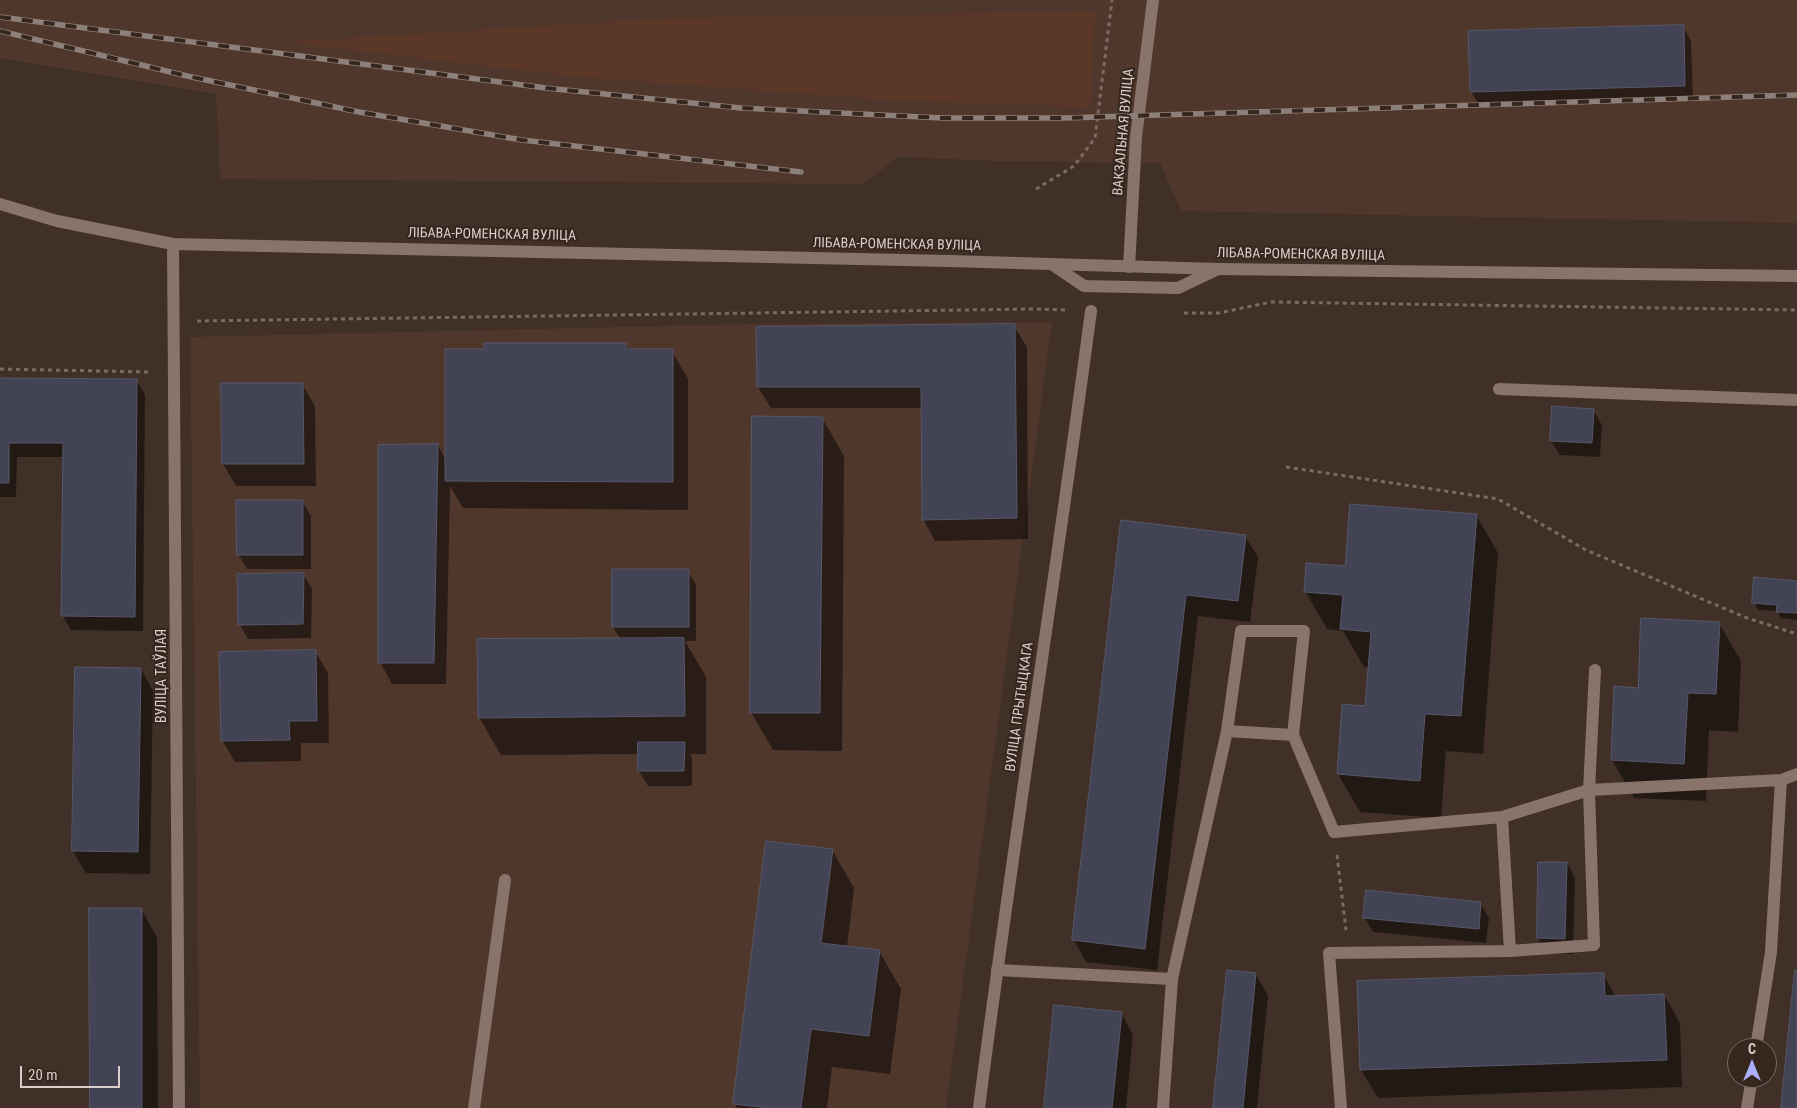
<!DOCTYPE html>
<meta charset="utf-8">
<style>
body{margin:0}
#map{position:relative;width:1797px;height:1108px;overflow:hidden;background:#413028;font-family:"Roboto Condensed",sans-serif}
canvas{display:block}
.north{position:absolute;left:1727px;top:1038px;width:50px;height:50px;box-sizing:border-box;background:#36261e;border:1px solid #786a63;border-radius:50%;rotate:0deg;font-size:14px;font-weight:700;line-height:20px;text-align:center;color:#dacfca}
.north::after{content:'';display:block;margin:auto;width:18px;height:22px;background:#acaffb;clip-path:polygon(50% 0,100% 100%,50% 72%,0 100%)}
.scale{position:absolute;left:20px;top:1066px;width:100px;height:22px;box-sizing:border-box;border:2px solid #dacfca;border-top:0;padding-left:6px;font-size:15px;line-height:18px;white-space:nowrap;color:#dacfca;-webkit-text-stroke:4px #36261e;paint-order:stroke}
</style>
<div id="map">
<canvas width="1797" height="1108"></canvas>
<div class="north">С</div>
<div class="scale">20 m</div>
</div>
<script>
const context = document.querySelector('canvas').getContext('2d');
context.lineJoin = 'round';
function fillPath(path, color) { context.fillStyle = color; context.fill(path, 'evenodd'); }
function strokePath(path, color, width, dash) { context.strokeStyle = color; context.lineWidth = width; context.lineCap = dash ? 'butt' : 'round'; context.setLineDash(dash || []); context.stroke(path); }
function drawText(font, color, halo, rows, align = 'center') {
  context.font = font + ' "Roboto Condensed",sans-serif'; context.lineWidth = 4; context.setLineDash([]); context.textBaseline = 'middle'; context.strokeStyle = halo; context.fillStyle = color; for (const [text, x, y, turn = 0] of rows) {
    context.save(); context.translate(x, y); context.rotate((+turn || 0) * Math.PI / 180); context.textAlign = isNaN(turn) ? turn : align; if (halo) context.strokeText(text, 0, 0); context.fillText(text, 0, 0); context.restore();
  }
}
const built = new Path2D(`
 M0 0H1797V223L1181 211 1160 163 997 161 899 157 862 184 220 179 216 94 0 58Z
 M1052 322 946 1108H200L190 337 753 324Z`);
const green = new Path2D(`
 M1095 12 1090 107 890 100 579 77 285 42 675 18Z`);
const shadow = new Path2D(`
 M1683 26 1691 41 1693 100 1480 106 1471 92Z
 M1014 326 1027 347 1028 539 935 541 923 519 922 408H771L758 387Z
 M625 344 629 351H672L688 379V510L463 508 450 486 446 684H392L380 662 438 445 446 461Z
 M0 379 136 380 145 395 143 631 71 630 63 616 64 457H17L16 497H0Z
 M302 384 315 406 316 486H236L223 464Z
 M1593 410 1602 425 1600 457 1560 455 1551 441Z
 M822 418 844 456 842 751 773 750 751 712Z
 M302 501 311 516V569H247L239 555Z
 M1476 515 1498 553 1483 754 1446 751 1441 818 1360 812 1338 774 1367 707 1370 667H1364L1343 631 1327 629 1305 591 1346 567Z
 M1122 522 1245 536 1258 557 1250 622 1198 616 1157 970 1086 962 1074 940Z
 M688 571 696 585V641H685L706 677V754H690L692 758V786H648L639 771V754L501 755 479 717 621 640 613 627Z
 M303 574 312 589 311 638 248 639 240 625Z
 M1797 582V620L1781 618 1777 611 1758 610 1754 602Z
 M1719 623 1741 661 1738 732 1709 730 1706 801 1634 798 1612 760Z
 M315 651 328 673 329 743H301V761L235 762 222 740Z
 M141 669 153 691 150 874 86 873 73 851Z
 M832 850 854 888 847 947 879 951 901 989 890 1074 832 1067 827 1108H737L735 1104Z
 M1567 863 1575 878 1573 954 1547 953 1538 938Z
 M1480 903 1489 918 1486 943 1373 932 1364 917Z
 M141 909 157 937 158 1108H91Z
 M1256 974 1268 996 1257 1108H1215Z
 M1603 974 1616 997 1664 995 1680 1023 1682 1087 1378 1098 1361 1070Z
 M1121 1013 1133 1035 1126 1108H1045Z`);
const building = new Path2D(`
 M1684 25 1685 86 1470 92 1468 31Z
 M1015 324 1017 518 922 520 921 387H757L756 327Z
 M484 343H626V349H673V482L445 481V349H484Z
 M0 378 137 379 135 617 61 616 63 443H9V483H0Z
 M221 383H303L304 464H222Z
 M1552 406 1594 409 1592 443 1550 441Z
 M752 416 823 417 820 713H750Z
 M438 444 434 663H378V445Z
 M236 500H303V555H237Z
 M1350 504 1477 514 1461 716 1425 714 1420 781 1337 774 1342 704 1365 706 1371 632 1340 629 1343 595 1304 592 1306 563 1345 566Z
 M1121 520 1246 535 1238 601 1186 595 1145 949 1072 940Z
 M612 569H689V627H612Z
 M304 573 303 624 238 625 237 574Z
 M1754 577 1797 581V613L1776 612 1777 605 1752 603Z
 M1641 618 1720 622 1716 694 1688 693 1684 764 1611 760 1614 686 1638 688Z
 M684 638 685 716 478 718 477 639Z
 M316 650 317 721H289L290 740 221 741 219 652Z
 M75 667 141 668 138 852 72 851Z
 M638 742H685L684 771H638Z
 M766 841 833 849 821 943 880 950 869 1036 811 1029 801 1108H769L733 1104Z
 M1538 862H1567L1565 939 1537 938Z
 M1366 890 1481 902 1479 929 1363 918Z
 M89 908H142V1108H90Z
 M1227 970 1256 973 1243 1108H1213Z
 M1795 970 1797 971V1108H1781Z
 M1604 973 1605 996 1664 994 1667 1060 1360 1070 1357 981Z
 M1054 1005 1122 1012 1112 1108H1044Z`);
const path = new Path2D(`
 M1036 189 1074 166 1095 138 1112 0
 M1184 313H1219L1271 302 1797 310
 M197 321 1033 309 1068 310
 M0 369 148 372V370
 M1286 467 1498 499 1586 550 1747 618 1797 634
 M1337 855 1346 930`);
const lane = new Path2D(`
 M1053 265 1084 286 1178 288 1218 269
 M1499 389 1797 400
 M1595 670 1589 790 1781 780
 M1293 735 1334 832 1502 817 1589 790 1594 945 1510 951 1329 953 1341 1108
 M1502 817 1510 951
 M997 970 1172 979
 M1756 1048 1771 952 1781 780 1797 774
 M474 1108 505 880
 M1163 1108 1172 979 1227 731 1241 631H1304L1293 735 1227 731
 M1747 1108 1752 1078`);
const street = new Path2D(`
 M173 244 179 1108
 M1129 267 1136 137 1153 0
 M979 1108C1013 842 1056 577 1091 311`);
const secondary = new Path2D(`
 M0 204 57 221 173 244 950 261 1218 269 1797 276`);
const rail = new Path2D(`
 M0 17 546 88 741 108 942 118H1065L1797 95
 M0 31 187 76 359 112 522 140 801 172`);
const streetNames = [
 ["ВАКЗАЛЬНАЯ ВУЛІЦА",1124,132,-85],
 ["ЛІБАВА-РОМЕНСКАЯ ВУЛІЦА",492,235,1],
 ["ЛІБАВА-РОМЕНСКАЯ ВУЛІЦА",897,245,1],
 ["ЛІБАВА-РОМЕНСКАЯ ВУЛІЦА",1301,255,1],
 ["ВУЛІЦА ТАЎЛАЯ",162,676,-90],
 ["ВУЛІЦА ПРЫТЫЦКАГА",1020,707,-82]
];
fillPath(built, '#4f372c');
fillPath(green, '#5a3727');
fillPath(shadow, '#0007');
fillPath(building, '#424354');
strokePath(building, '#565769', 1);
strokePath(path, '#7a6b65', 3, [4, 4]);
strokePath(lane, '#88746b', 12);
strokePath(street, '#88746b', 12);
strokePath(secondary, '#88746b', 12);
strokePath(rail, '#8d7f79', 5.5);
strokePath(rail, '#36261e', 4, [11]);
drawText('14px', '#dacfca', '#36261e', streetNames);
</script>
